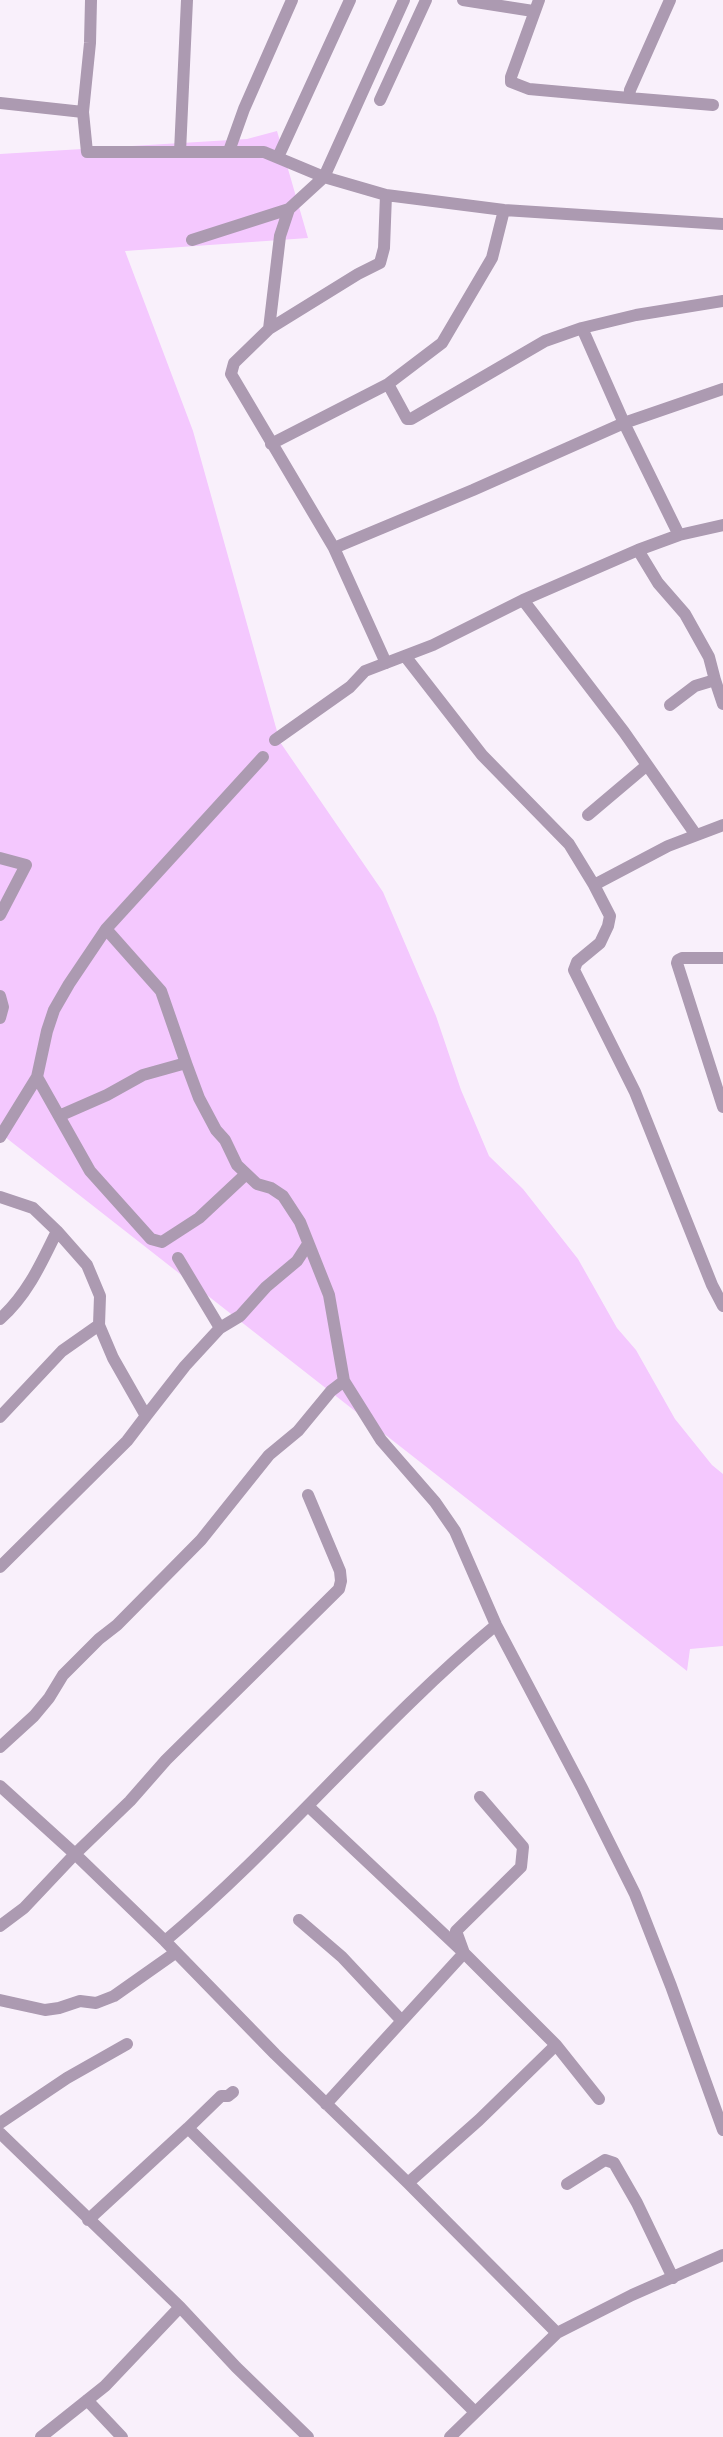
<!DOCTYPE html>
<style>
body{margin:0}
canvas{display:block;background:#f9f0fb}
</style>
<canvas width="723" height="2437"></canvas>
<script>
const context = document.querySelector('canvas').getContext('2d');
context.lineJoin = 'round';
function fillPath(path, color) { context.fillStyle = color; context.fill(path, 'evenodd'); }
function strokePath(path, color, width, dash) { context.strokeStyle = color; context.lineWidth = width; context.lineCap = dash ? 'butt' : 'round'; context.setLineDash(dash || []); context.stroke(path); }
const green = new Path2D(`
 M277 131 308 238 125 251 193 431 280 742 383 892 436 1016 461 1090 489 1156 523 1189 578 1259 617 1328 636 1350 675 1419 712 1465 723 1474V1646L690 1649 687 1671 0 1133V154L247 139Z`);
const minor = new Path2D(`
 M404 0 324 177 386 195 504 210 723 224
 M463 0 533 11
 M539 0 511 77V82L529 89 629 98 630 90 670 0
 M629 98 713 105
 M380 100 426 0
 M0 103 83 112 90 43 91 0
 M83 112 87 152H264L324 177 289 209 280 236 269 329 234 363 231 374 334 548 473 490 624 423 723 389
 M229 151 244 109 292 0
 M180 152 187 0
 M278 157 350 0
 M192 240 289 209
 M582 328 624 423 679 535
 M269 329 358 274 380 263 384 248 386 195
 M388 384 407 419H411L545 341 582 328 636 315 723 301
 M271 444 388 384 442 343 492 258 504 210
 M334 548 386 663
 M638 550 658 583 685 614 709 657 715 680 695 686 670 705
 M523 600 624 732 696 835
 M405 656 482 755 569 844 594 885 668 846 723 825
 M715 680 723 704
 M275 740 350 687 365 671 433 645 523 600 638 550 679 535 723 525
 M588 815 646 766
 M0 858 26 865 0 915
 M594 885 610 916 608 926 600 943 577 962 574 970 635 1092 712 1285 723 1306
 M106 929 161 991 186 1063
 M723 958H682L678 960 677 963 723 1107
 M0 996 3 1007 0 1018
 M37 1077 90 1171 151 1239 162 1242 199 1218 245 1175
 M0 1137 37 1077 47 1031 54 1010 69 984 106 929 263 757
 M0 1197 33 1208 57 1231C41 1264 27 1295 0 1319
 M178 1258 220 1328
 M344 1381 381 1440 435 1502 455 1531 496 1625 582 1788 635 1894 671 1986 723 2130
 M146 1416 185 1366 220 1328 240 1316 266 1287 297 1261 308 1244
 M0 1417 62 1351 99 1325
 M0 1567 127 1441 146 1416 113 1358 99 1325 100 1296 87 1265 57 1231
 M0 1747 34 1716 49 1698 63 1675 99 1639 117 1625 201 1540 269 1455 298 1431 331 1391 344 1381 329 1295 300 1222 283 1196 271 1188 257 1184 237 1165 225 1140 216 1130 199 1098 186 1063 143 1075 107 1095 59 1116
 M0 1786 75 1854 165 1941 275 2054 408 2183 557 2333
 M308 1806 464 1953 556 2045 599 2099
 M299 1920 342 1957 401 2020
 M0 1926 24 1908 75 1854 130 1801 166 1760 339 1589 341 1581 340 1571 308 1495
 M165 1941C282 1843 378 1723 496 1625
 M0 2000 45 2010 59 2008 80 2001 96 2003 114 1996 175 1953
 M326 2104 464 1953 456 1931 521 1867 523 1847 480 1797
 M0 2123 67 2078 127 2044
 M188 2128 221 2096H228L233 2092
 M0 2133 180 2307 236 2367 308 2437
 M408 2183 479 2120 556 2045
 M567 2184 605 2160 614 2163 637 2203 673 2278
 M88 2220 188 2128 475 2412
 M87 2400 122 2437
 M41 2437 105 2386 180 2307
 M450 2437 557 2333 632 2295 723 2255`);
fillPath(green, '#f4c8fe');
strokePath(minor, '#ac9ab1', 12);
</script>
